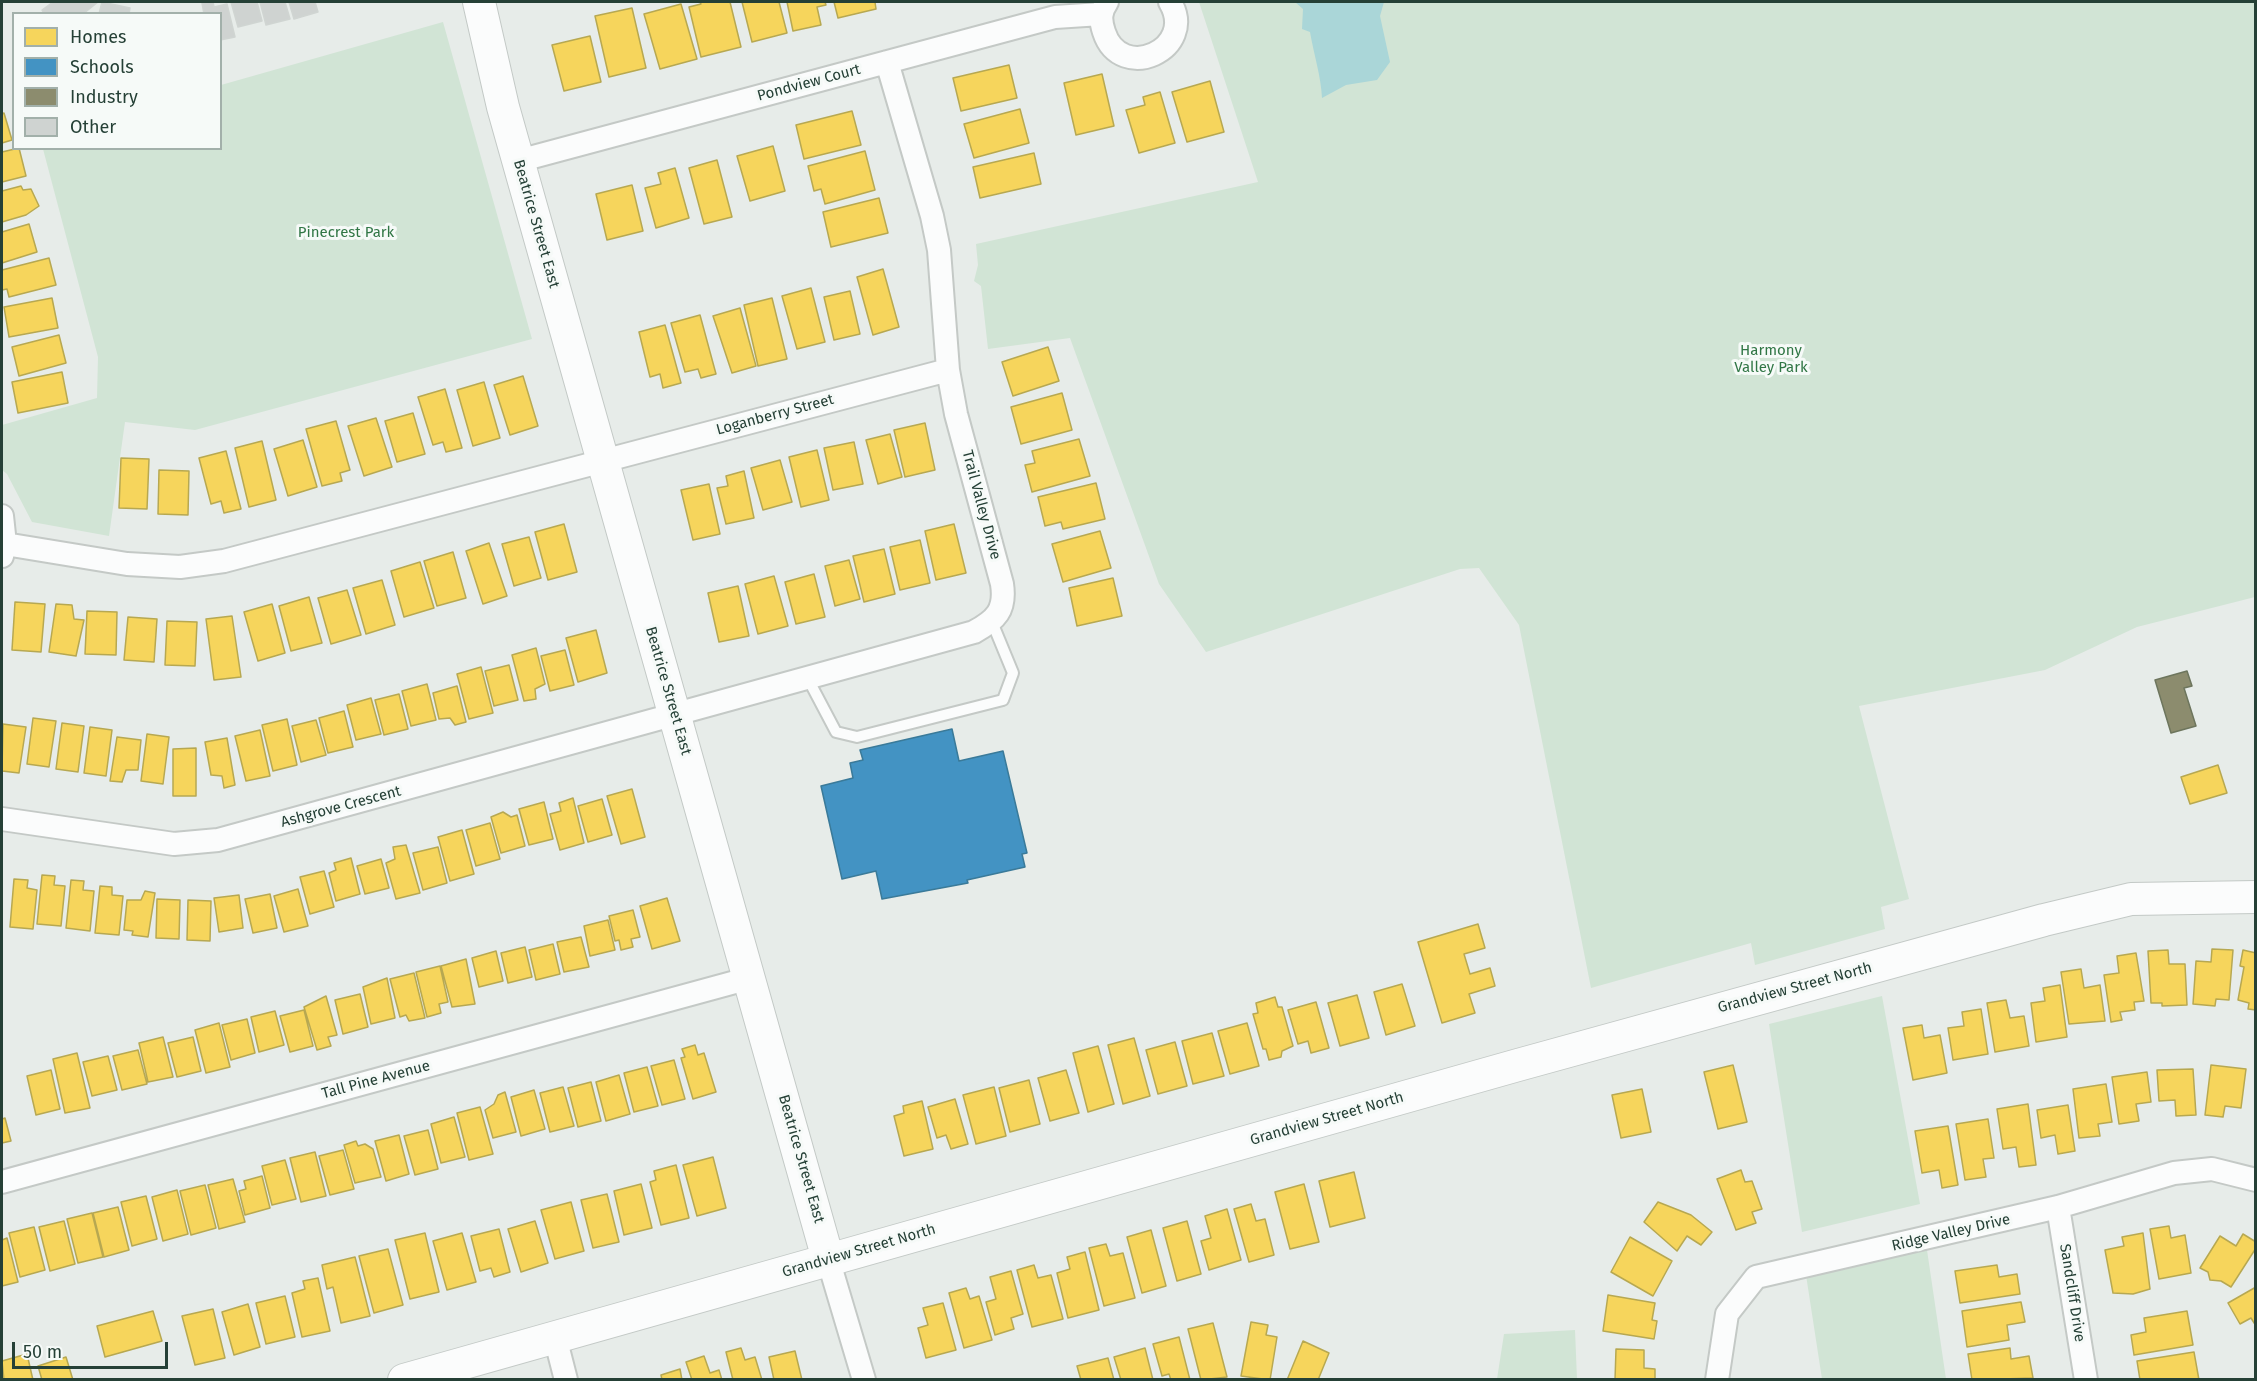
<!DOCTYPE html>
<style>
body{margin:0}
#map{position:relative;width:2257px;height:1381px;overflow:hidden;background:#e7ece9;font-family:"Fira Sans",sans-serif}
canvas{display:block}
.frame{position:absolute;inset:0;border:3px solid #254036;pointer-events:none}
.legend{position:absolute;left:12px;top:12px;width:210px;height:138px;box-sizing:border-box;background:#f6faf8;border:2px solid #a2b0aa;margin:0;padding:8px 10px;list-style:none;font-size:18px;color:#254036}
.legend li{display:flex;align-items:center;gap:12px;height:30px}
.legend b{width:30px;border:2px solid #a2b0aa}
.scale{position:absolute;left:12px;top:1342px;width:156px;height:27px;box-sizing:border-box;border:3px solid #254036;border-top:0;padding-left:8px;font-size:18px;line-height:21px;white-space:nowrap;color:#254036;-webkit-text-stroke:4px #f6faf8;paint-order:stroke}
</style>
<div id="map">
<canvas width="2257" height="1381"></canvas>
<div class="frame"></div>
<ul class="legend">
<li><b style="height:16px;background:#f6d55c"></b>Homes</li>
<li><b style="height:16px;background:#4393c3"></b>Schools</li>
<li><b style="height:16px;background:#8c8c6e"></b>Industry</li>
<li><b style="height:16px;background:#cfd3d1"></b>Other</li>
</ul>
<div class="scale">50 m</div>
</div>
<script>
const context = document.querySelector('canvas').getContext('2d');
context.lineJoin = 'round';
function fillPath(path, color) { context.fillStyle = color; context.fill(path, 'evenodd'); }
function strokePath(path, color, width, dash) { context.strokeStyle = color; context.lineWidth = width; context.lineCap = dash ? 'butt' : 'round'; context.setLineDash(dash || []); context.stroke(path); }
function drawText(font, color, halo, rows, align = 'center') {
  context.font = font + ' "Fira Sans",sans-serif'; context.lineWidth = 6; context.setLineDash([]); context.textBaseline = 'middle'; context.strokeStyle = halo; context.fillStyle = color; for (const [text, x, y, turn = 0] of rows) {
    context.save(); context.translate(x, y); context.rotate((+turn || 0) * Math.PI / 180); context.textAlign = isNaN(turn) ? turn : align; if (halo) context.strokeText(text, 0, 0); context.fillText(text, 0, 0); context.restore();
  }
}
const green = new Path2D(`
 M1199 2H2255V597L2137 627 2045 670 1859 706 1909 899 1881 907 1885 929 1755 965 1751 943 1591 988 1519 625 1479 568 1460 569 1206 652 1159 584 1070 338 988 349 981 286 974 281 978 265 976 244 1258 182Z
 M443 22 532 339 195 430 125 422 109 536 32 522 7 474 2 470V425L97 398 98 357 43 149 220 148 221 85Z
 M1882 996 1920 1204 1802 1232 1769 1024Z
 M1927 1250 1946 1379H1822L1806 1275Z
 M1575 1330 1577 1379H1497L1504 1334Z`);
const water = new Path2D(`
 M1295 2H1384L1380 16 1390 62 1377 80 1346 85 1322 98C1321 76 1314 55 1310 32L1302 29 1303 9Z`);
const homes = new Path2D(`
 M700 2H730L741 47 701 57 689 7 701 4Z
 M742 2H779L787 33 752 42Z
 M787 2H825L826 5 817 7 821 25 793 31Z
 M834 2H875L876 9 838 18Z
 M681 4 697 59 660 69 644 14Z
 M632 8 646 68 609 77 595 16Z
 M590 36 601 82 564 91 552 45Z
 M1009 65 1017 98 961 111 953 78Z
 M1102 74 1114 126 1076 135 1064 83Z
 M1210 81 1224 132 1187 142 1172 92Z
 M1160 92 1175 143 1139 153 1126 110 1145 105 1143 97Z
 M1020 109 1029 143 974 158 964 124Z
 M852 111 861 145 804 159 796 125Z
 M4 113 12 140 2 143V114Z
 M773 146 785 191 750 201 737 156Z
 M19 148 26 176 2 182V152Z
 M865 151 875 190 825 204 821 189 814 191 808 166Z
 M1034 153 1041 184 980 198 973 167Z
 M717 160 732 217 704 224 689 168Z
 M675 168 689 218 656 228 645 188 661 184 658 173Z
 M632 185 643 231 607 240 596 194Z
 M21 186 23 190 31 189 39 206 26 215 2 222V191Z
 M879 198 888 233 831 247 823 212Z
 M29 224 37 252 2 263V232Z
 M49 258 56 285 9 297 7 289 2 290V270Z
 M883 269 899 327 873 335 857 277Z
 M811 288 825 342 797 349 782 296Z
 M850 291 860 334 834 340 824 297Z
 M52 298 58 328 9 337 4 307Z
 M772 298 787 359 758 366 744 305Z
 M740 308 756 366 732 373 713 316Z
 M700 315 716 374 701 378 698 369 685 372 671 323Z
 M665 325 681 383 663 388 660 374 650 377 639 332Z
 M59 335 66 363 19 376 12 347Z
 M1048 347 1059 381 1013 396 1002 362Z
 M62 372 68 403 18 413 12 382Z
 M523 376 538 426 510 435 494 385Z
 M484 382 500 438 473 446 457 390Z
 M445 389 462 448 446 452 443 442 433 445 418 397Z
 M1062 393 1072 430 1021 444 1011 407Z
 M413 413 425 454 397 462 385 421Z
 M376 418 392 467 364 476 348 426Z
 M336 421 350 470 340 473 342 481 322 486 306 429Z
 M925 423 935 470 905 477 894 430Z
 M890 434 902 477 878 484 866 440Z
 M1079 439 1090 476 1032 492 1025 465 1035 463 1032 451Z
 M303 440 317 487 288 496 274 449Z
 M262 441 276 500 249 507 235 448Z
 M854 442 863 484 833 490 824 448Z
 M817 450 829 500 801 507 789 457Z
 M226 451 241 509 224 513 221 501 211 504 199 458Z
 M121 458 149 459 147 509 119 508Z
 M780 460 792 502 763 510 751 468Z
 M159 470 189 471 188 515 158 514Z
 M744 471 754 518 726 524 717 488 728 486 726 476Z
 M1096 483 1105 519 1063 529 1061 522 1045 526 1038 497Z
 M709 484 720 534 693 540 681 490Z
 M564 524 577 572 548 580 535 532Z
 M954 524 966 573 936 580 925 531Z
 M1100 531 1111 568 1063 582 1052 544Z
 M529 537 541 578 514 586 502 544Z
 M920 540 930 583 900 590 890 547Z
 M489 543 507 596 483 604 466 551Z
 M884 549 895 594 864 602 853 556Z
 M453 552 466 598 437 606 424 561Z
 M849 560 860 599 835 606 825 566Z
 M420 562 434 608 404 617 391 571Z
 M814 574 825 617 796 624 785 582Z
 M774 576 788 626 758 634 745 584Z
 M1113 578 1122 616 1077 626 1069 588Z
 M382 580 395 625 366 634 353 588Z
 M738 586 749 636 719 642 708 593Z
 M347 590 361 635 331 644 318 598Z
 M309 597 322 643 291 651 279 606Z
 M15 602 45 604 41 652 12 650Z
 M56 604 72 605 74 619 84 620 76 656 49 652Z
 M272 604 285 653 258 661 244 612Z
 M87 611 117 612 116 655 85 654Z
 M232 616 241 677 214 680 206 619Z
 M128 617 157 619 154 662 124 660Z
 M167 621 197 622 195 666 165 665Z
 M596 630 607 673 578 682 566 638Z
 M536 648 545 684 535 689 536 699 524 701 512 655Z
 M565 650 574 685 550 691 541 656Z
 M509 665 518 700 494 706 485 671Z
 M481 667 493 713 469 719 457 674Z
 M427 684 436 720 411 726 402 691Z
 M457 686 466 722 455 725 450 718 439 719 433 693Z
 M399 694 408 729 384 735 375 700Z
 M371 698 381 734 356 740 347 705Z
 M344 711 353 747 328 753 319 718Z
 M33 718 56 721 49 767 27 764Z
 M287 719 297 765 273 771 262 725Z
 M316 720 326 755 301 762 292 726Z
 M62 723 84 726 78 772 56 769Z
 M3 724 26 727 19 773 2 771Z
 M90 727 112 730 106 776 84 773Z
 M260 730 270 776 246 781 235 736Z
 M147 734 169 737 163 784 141 781Z
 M117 737 141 740 138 770H126L122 782 110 781Z
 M227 738 235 785 224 788 222 776 211 775 205 742Z
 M196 748V796H173V749Z
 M2218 765 2227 793 2190 804 2181 777Z
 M632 789 645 837 621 844 607 796Z
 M573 798 584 843 560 850 550 814 561 811 559 803Z
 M602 799 612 835 588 842 578 806Z
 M544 802 553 839 529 845 519 809Z
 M503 812 511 817 517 815 525 846 501 853 491 817Z
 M490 823 500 859 476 866 466 830Z
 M462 830 474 874 450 881 438 837Z
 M406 845 420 893 396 899 386 863 395 859 393 847Z
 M438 847 447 883 423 890 413 853Z
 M351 858 360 894 336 901 329 873 336 870 334 863Z
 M381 859 389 888 365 894 357 866Z
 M324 871 334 907 310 914 300 877Z
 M42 875 55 876 54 885 65 886 61 926 37 924Z
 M14 879 28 880 27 888 37 890 33 929 10 927Z
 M71 880 84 881 83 890 94 891 90 931 66 928Z
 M100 886 112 887V895L123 896 119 935 95 933Z
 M298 889 308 926 284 932 274 896Z
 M145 891 155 893 148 937 132 935 133 931 124 930 127 900H141Z
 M270 894 277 928 253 933 245 899Z
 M239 895 243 928 219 932 214 898Z
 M667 898 680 941 652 949 640 906Z
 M157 899 180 900 179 939 156 938Z
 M188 900 211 901 210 941 187 940Z
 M633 910 640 937 631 939 633 947 621 950 619 940 615 941 609 916Z
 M608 920 615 950 590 956 584 926Z
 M1478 924 1485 948 1464 954 1470 974 1490 968 1495 986 1469 994 1475 1013 1442 1023 1418 942Z
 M581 937 589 967 564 972 557 942Z
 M553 944 560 974 536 980 529 950Z
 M525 947 532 977 508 983 501 953Z
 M2212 949 2233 950 2229 1000 2216 999 2215 1006 2193 1004 2196 961 2211 962Z
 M2168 950 2169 964H2185L2187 1005 2162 1006V1003H2151L2148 951Z
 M2243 950 2256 953V1010L2248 1009 2249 1003 2238 1000 2244 967 2240 966Z
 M496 951 503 981 479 987 472 958Z
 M2136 953 2144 1001 2134 1002 2135 1010 2120 1012 2122 1020 2111 1022 2104 975 2119 973 2117 956Z
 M466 959 475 1004 452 1007 441 966Z
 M440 966 448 1002 439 1004 441 1013 427 1017 416 972Z
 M2081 969 2084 988 2100 985 2105 1021 2069 1024 2061 972Z
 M414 973 425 1018 409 1021 406 1015 400 1017 390 979Z
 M387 978 395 1018 371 1024 363 987Z
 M1402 984 1415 1026 1386 1035 1374 992Z
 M2060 985 2067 1037 2036 1042 2031 1003 2045 1001 2043 988Z
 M360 994 368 1027 343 1034 335 1000Z
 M1357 995 1369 1038 1340 1046 1328 1003Z
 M326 996 337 1035 328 1037 331 1046 317 1050 304 1007Z
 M1275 997 1278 1007H1282L1293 1046 1282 1051 1281 1057 1269 1060 1266 1049H1263L1253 1014 1258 1013 1256 1003Z
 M2006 1000 2010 1018 2024 1016 2029 1046 1995 1052 1987 1003Z
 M1316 1002 1329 1048 1311 1053 1308 1041 1298 1044 1288 1010Z
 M1981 1009 1988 1054 1953 1060 1948 1028 1964 1026 1962 1012Z
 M304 1010 313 1046 290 1052 280 1016Z
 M275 1011 284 1045 259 1052 251 1017Z
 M247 1019 255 1053 231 1060 222 1025Z
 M219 1023 230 1067 206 1073 195 1030Z
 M1247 1023 1259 1066 1230 1074 1218 1031Z
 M1922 1025 1924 1038 1940 1035 1947 1073 1913 1080 1903 1028Z
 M1212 1033 1224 1076 1193 1084 1182 1041Z
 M163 1037 173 1077 148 1082 139 1043Z
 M193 1037 201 1071 177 1077 168 1043Z
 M1134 1038 1150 1096 1123 1104 1108 1045Z
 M1175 1042 1187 1086 1158 1094 1146 1050Z
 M695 1045 698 1055 704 1053 716 1092 693 1099 681 1058 685 1057 682 1049Z
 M1098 1046 1114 1104 1088 1112 1073 1053Z
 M138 1050 147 1084 122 1090 113 1056Z
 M77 1053 90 1108 65 1113 53 1059Z
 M108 1056 117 1090 92 1096 83 1062Z
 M674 1060 685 1099 662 1105 651 1066Z
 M1733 1065 1747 1122 1718 1129 1704 1072Z
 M2211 1065 2246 1069 2241 1108 2225 1106 2223 1117 2205 1115Z
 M647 1067 658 1106 634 1112 624 1073Z
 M2193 1069 2196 1115 2176 1116 2175 1100 2159 1101 2157 1070Z
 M51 1070 60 1109 36 1115 27 1076Z
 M1066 1070 1079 1113 1050 1121 1038 1078Z
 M2147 1072 2151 1102 2136 1104 2139 1121 2119 1124 2112 1077Z
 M619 1075 630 1114 606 1121 596 1082Z
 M1029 1080 1040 1124 1010 1132 999 1088Z
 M591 1082 601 1121 578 1127 568 1088Z
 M2106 1084 2112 1122 2098 1124 2100 1136 2079 1138 2073 1089Z
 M563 1087 574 1126 550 1132 540 1093Z
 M994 1087 1006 1136 976 1144 963 1095Z
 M1642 1089 1651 1132 1621 1138 1612 1095Z
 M534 1090 545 1129 521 1136 511 1097Z
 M505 1092 516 1132 493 1138 485 1110 494 1104 498 1095Z
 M955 1099 968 1144 951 1149 946 1135 937 1138 928 1107Z
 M922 1101 933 1149 904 1156 894 1116 904 1113 903 1106Z
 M2028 1104 2036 1165 2019 1167 2016 1147 2003 1149 1997 1109Z
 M2068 1105 2075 1151 2058 1154 2055 1135 2041 1138 2037 1110Z
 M480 1107 493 1154 469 1160 457 1113Z
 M454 1117 465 1157 441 1163 431 1124Z
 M5 1118 11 1141 2 1143V1119Z
 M1988 1119 1994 1158 1983 1159 1986 1177 1965 1180 1956 1124Z
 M1948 1126 1958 1185 1942 1188 1939 1170 1922 1173 1915 1131Z
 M428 1130 438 1169 415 1175 404 1136Z
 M399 1135 409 1174 386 1181 375 1141Z
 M356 1141 358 1146 365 1144 373 1149 381 1177 355 1183 344 1145Z
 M343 1150 354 1189 330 1195 319 1156Z
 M315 1152 326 1196 301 1202 290 1158Z
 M713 1157 726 1208 697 1216 683 1165Z
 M285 1160 296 1199 272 1205 262 1166Z
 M676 1165 689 1218 661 1225 650 1182 656 1180 654 1171Z
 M1741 1170 1745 1182 1752 1181 1762 1209 1752 1212 1756 1223 1736 1230 1717 1179Z
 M1354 1172 1365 1218 1330 1227 1319 1181Z
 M262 1176 270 1208 245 1215 239 1191 246 1189 244 1181Z
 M233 1179 245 1222 219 1229 208 1185Z
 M641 1184 652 1228 624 1235 614 1191Z
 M1304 1184 1319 1242 1290 1249 1275 1192Z
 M205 1185 216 1228 191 1235 180 1191Z
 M177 1190 188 1234 163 1241 152 1197Z
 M607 1194 619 1242 593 1248 581 1200Z
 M146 1196 157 1239 132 1246 121 1202Z
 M571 1202 584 1251 555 1259 541 1210Z
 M1658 1202 1691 1215 1712 1232 1701 1245 1687 1236 1677 1251 1644 1222Z
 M1251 1204 1256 1221 1265 1219 1274 1255 1249 1262 1234 1209Z
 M118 1207 129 1250 104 1257 93 1213Z
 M1227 1209 1241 1260 1209 1270 1201 1241 1211 1238 1205 1216Z
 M92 1213 103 1257 78 1263 67 1219Z
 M64 1221 75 1264 50 1271 39 1227Z
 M535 1221 548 1263 521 1272 508 1229Z
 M1187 1221 1201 1274 1177 1281 1163 1228Z
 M2169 1226 2171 1238 2185 1235 2191 1273 2159 1279 2150 1229Z
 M34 1227 45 1270 20 1277 9 1233Z
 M499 1229 510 1272 494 1277 491 1268 480 1271 471 1236Z
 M1151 1230 1166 1286 1142 1293 1127 1237Z
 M425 1233 439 1292 410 1299 395 1240Z
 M462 1233 476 1282 447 1290 433 1241Z
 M2143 1233 2150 1289 2133 1294 2113 1293 2105 1250 2124 1246 2122 1237Z
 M2243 1234 2256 1242V1248L2231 1287 2221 1281 2210 1280 2208 1272 2200 1268 2220 1236 2236 1246Z
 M1630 1237 1672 1261 1653 1296 1611 1272Z
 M7 1238 18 1282 2 1286V1240Z
 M1106 1244 1110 1256 1123 1253 1135 1298 1104 1306 1089 1248Z
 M388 1249 403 1305 374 1313 359 1256Z
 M1085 1252 1099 1310 1068 1318 1057 1273 1070 1269 1067 1257Z
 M355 1257 370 1316 341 1323 333 1287 327 1289 322 1265Z
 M1034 1265 1038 1278 1051 1275 1063 1319 1032 1327 1017 1270Z
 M1997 1265 1999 1277 2017 1274 2020 1294 1960 1303 1955 1271Z
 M1011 1271 1023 1314 1011 1318 1014 1329 995 1335 986 1302 996 1299 990 1277Z
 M318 1278 330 1331 302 1337 292 1293 305 1289 303 1281Z
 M2256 1287V1326L2251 1318 2240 1324 2228 1303Z
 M966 1288 970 1299 979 1296 992 1340 964 1348 949 1293Z
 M1608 1295 1655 1303 1652 1320 1657 1321 1654 1339 1603 1331Z
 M285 1296 295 1337 266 1344 256 1303Z
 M2021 1302 2025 1322 2007 1325 2009 1340 1967 1347 1962 1311Z
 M943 1303 956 1350 926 1358 918 1328 928 1325 923 1308Z
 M248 1304 260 1347 234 1355 222 1312Z
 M213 1309 225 1358 195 1365 182 1316Z
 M153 1311 162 1341 105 1357 97 1326Z
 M2187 1311 2193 1345 2134 1355 2131 1335 2146 1332 2144 1318Z
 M1251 1322 1268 1325 1266 1335 1277 1337 1270 1380 1241 1376Z
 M1213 1323 1227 1377 1201 1380 1188 1329Z
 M1179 1337 1190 1380H1171L1169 1374 1162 1376 1153 1344Z
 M1303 1341 1329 1353 1318 1380H1287Z
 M741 1348 745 1360 755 1357 762 1380H733L726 1352Z
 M1145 1348 1153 1380H1121L1114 1357Z
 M2010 1348 2011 1359 2029 1356 2033 1378 1972 1380 1968 1354Z
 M1616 1349 1644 1350V1368L1655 1369V1380H1615Z
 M795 1351 802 1380H774L769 1357Z
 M2194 1352 2199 1380H2140L2137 1361Z
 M27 1354 33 1380H4L2 1361Z
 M704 1356 710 1373 719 1370 722 1380H692L686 1362Z
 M66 1357 73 1380H42L38 1366Z
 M1108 1358 1114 1380H1081L1077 1366Z
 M680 1369 682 1380H662L661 1375Z`);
const schools = new Path2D(`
 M952 729 959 761 1003 751 1027 853 1022 854 1025 867 967 880 968 883 882 899 876 871 842 879 821 786 853 778 850 763 863 760 860 750Z`);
const industry = new Path2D(`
 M2187 671 2192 686 2184 688 2196 726 2171 733 2155 680Z`);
const building = new Path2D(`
 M53 2H98L83 14H44L42 10Z
 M102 2 130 8 129 14H99Z
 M213 2 214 7 227 4 235 37 220 40V14H204L202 3Z
 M231 2H257L262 21 238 27Z
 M260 2H285L290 19 266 25Z
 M289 2H315L318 12 294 19Z`);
const lane = new Path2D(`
 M807 677 836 732 857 737 1003 700 1013 673 992 622`);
const street = new Path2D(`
 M1107 2C1100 12 1100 20 1104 32 1121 84 1198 49 1170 2
 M518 161 1055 17 1101 14
 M2 516 5 544 2 556
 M5 544 127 564 180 567 224 561 948 370
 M2 819 174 844 218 840 974 632C996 620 1006 610 1002 584L956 414 948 370 939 250 932 216 887 62
 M2 1182 750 978
 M2058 1207 2086 1380
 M828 1259 864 1380
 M555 1337 566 1380
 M1717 1380 1727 1314 1756 1277 2058 1207 2174 1173 2212 1169 2256 1180`);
const secondary = new Path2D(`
 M479 2 503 107 828 1259
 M404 1380 1518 1065 2044 920 2131 899 2256 897`);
const streetNames = [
 ["Pondview Court",809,83,-15],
 ["Beatrice Street East",536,224,74],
 ["Loganberry Street",775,415,-15],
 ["Trail Valley Drive",981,505,75],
 ["Beatrice Street East",668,691,74],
 ["Ashgrove Crescent",341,807,-15],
 ["Grandview Street North",1795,988,-15],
 ["Tall Pine Avenue",376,1080,-15],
 ["Grandview Street North",1327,1119,-16],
 ["Beatrice Street East",801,1159,74],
 ["Ridge Valley Drive",1951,1233,-13],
 ["Grandview Street North",859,1251,-16],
 ["Sandcliff Drive",2072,1293,81]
];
const parkNames = [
 ["Pinecrest Park",346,233],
 ["Harmony",1771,351],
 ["Valley Park",1771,368]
];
fillPath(green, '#d1e4d5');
fillPath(water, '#aad6d8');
fillPath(homes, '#f6d55c');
strokePath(homes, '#b7a851', 1.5);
fillPath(schools, '#4393c3');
strokePath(schools, '#3a7a99', 1.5);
fillPath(industry, '#8c8c6e');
strokePath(industry, '#6d755d', 1.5);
fillPath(building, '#cfd3d1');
strokePath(building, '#d0d5d2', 1.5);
strokePath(lane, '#c4c9c6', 14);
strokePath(street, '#c4c9c6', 26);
strokePath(secondary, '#c3c9c6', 34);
strokePath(lane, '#fbfcfc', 10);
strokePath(street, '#fbfcfc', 22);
strokePath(secondary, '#fbfcfc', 32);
drawText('15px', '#254036', '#f6faf8', streetNames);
drawText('15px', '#307645', '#f6faf8', parkNames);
</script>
